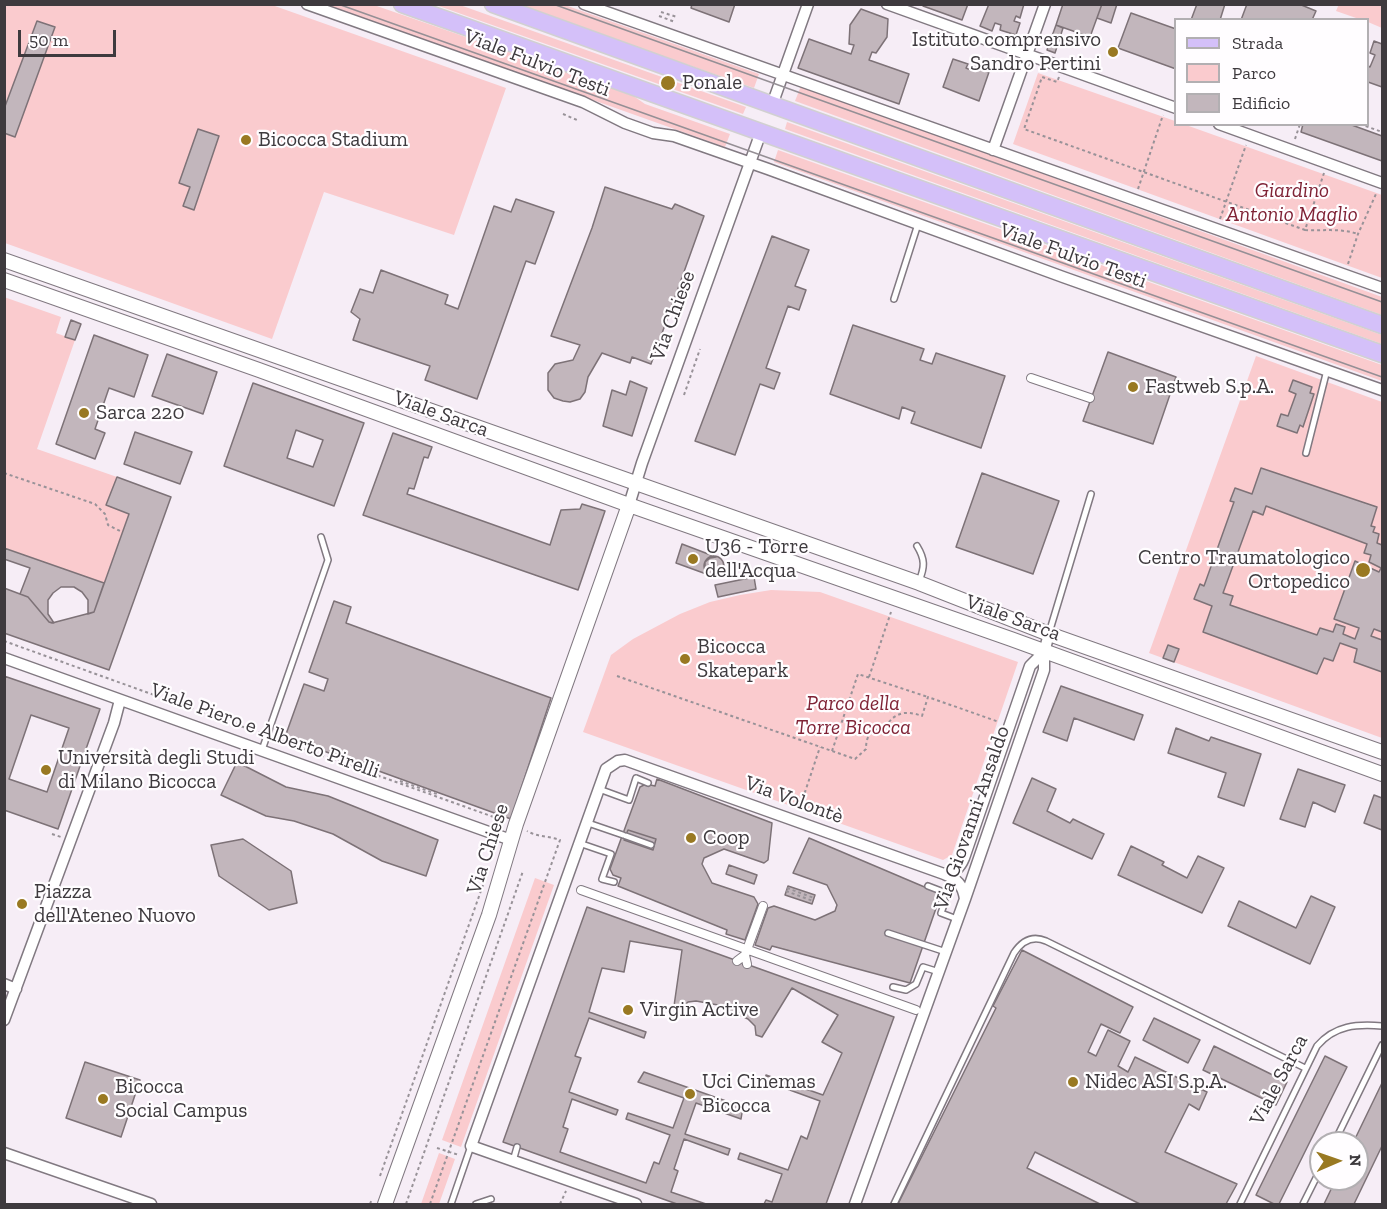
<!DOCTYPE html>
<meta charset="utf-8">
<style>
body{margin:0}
#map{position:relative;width:1387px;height:1209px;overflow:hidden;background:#f6edf6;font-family:"Zilla Slab",serif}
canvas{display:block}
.frame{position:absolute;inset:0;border:6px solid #3e3a3e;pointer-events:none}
.legend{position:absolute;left:1174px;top:18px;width:195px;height:108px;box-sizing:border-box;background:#fffdff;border:2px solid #b2afb2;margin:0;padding:8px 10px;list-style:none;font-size:18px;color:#3e3a3e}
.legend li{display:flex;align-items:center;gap:12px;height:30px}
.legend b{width:30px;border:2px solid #b2afb2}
.north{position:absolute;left:1309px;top:1131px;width:60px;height:60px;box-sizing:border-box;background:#fffdff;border:2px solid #b2afb2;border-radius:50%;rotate:88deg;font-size:16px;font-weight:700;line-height:24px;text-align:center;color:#3e3a3e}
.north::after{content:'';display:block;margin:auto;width:21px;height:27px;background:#997922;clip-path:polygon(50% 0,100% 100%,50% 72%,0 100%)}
.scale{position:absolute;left:18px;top:30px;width:98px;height:27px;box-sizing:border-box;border:3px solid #3e3a3e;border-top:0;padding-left:8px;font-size:18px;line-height:21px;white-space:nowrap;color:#3e3a3e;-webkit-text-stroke:4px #fffdff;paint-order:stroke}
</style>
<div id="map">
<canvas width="1387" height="1209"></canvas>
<div class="frame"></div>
<ul class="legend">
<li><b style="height:8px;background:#d4c0f9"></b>Strada</li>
<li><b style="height:16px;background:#facbce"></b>Parco</li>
<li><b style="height:16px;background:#c2b6bc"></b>Edificio</li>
</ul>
<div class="north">N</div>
<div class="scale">50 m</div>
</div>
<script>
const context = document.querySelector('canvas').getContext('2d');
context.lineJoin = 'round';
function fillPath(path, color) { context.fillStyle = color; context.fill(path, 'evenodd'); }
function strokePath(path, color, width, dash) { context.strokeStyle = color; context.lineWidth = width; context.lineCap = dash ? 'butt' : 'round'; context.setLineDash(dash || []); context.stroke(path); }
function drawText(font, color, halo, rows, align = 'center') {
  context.font = font + ' "Zilla Slab",serif'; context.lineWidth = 4.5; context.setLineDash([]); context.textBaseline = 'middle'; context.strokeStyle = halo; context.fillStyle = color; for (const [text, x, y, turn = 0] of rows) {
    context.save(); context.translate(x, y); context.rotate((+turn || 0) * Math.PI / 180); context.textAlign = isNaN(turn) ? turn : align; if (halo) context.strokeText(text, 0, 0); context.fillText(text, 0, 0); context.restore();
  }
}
const green = new Path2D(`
 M1339 4 1382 5V28L1368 22V20L1359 19 1336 11Z
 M5 5H272L506 88 454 235 324 192 272 339 5 243Z
 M326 5H374L632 95 645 104 730 134 725 147Z
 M436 5H460L746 107 743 114Z
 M518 5H565L759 74 754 88Z
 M1038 73 1175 121 1176 124 1186 125 1382 195V278L1013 144Z
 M801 86 1382 297V315L795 101Z
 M787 122 1382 335V344L785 129Z
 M778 150 1382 365V381L774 162Z
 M4 297 61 317 56 333 75 340 37 449 117 477 106 505 129 514 104 583 5 548Z
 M1256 356 1382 402V738L1149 653Z
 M771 590 820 592 1018 662 952 855 943 860 583 732 611 655 633 639 680 614 710 602 740 595Z
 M535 878 554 885 461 1147 442 1140Z
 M439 1153 455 1159 439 1204H421Z`);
const building = new Path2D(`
 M692 4H735L729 22 691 8Z
 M924 4H968L962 20 923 6Z
 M989 4H1024L1020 18 1016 16 1014 21 1020 23 1016 35 1000 30 1001 25 995 23 992 31 980 26Z
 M1063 4H1102L1090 37 1056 25Z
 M1102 4H1117L1111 23 1097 18Z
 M1197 4H1225L1220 20H1191Z
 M1247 4H1299L1316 11 1312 20H1241Z
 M861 9 888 19 887 37 876 53 872 52 869 60 909 74 899 104 798 68 809 39 851 54 854 45 849 44 850 25Z
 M1131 13 1176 29V69L1118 48Z
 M37 21 55 27 15 137 4 133V109Z
 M1056 25 1063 28 1055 53 1047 50Z
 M1374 41 1382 44V87L1368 82V66L1370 67 1375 55 1370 53Z
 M953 59 968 64 966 68 973 71 974 66 989 72 979 101 943 87Z
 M1303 124H1349L1382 136V161L1301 132Z
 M198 129 219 136 194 210 183 206 190 187 179 183Z
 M605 187 672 209 675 204 704 216 651 364 632 357 630 363 602 353 588 377 585 392 580 399 570 402 563 401 554 398 548 390V373L555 364 573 360 580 345 551 336 592 228Z
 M516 199 554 212 535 264 526 261 477 399 425 380 430 366 353 340 360 319 351 312 360 289 373 293 381 270 448 295 445 304 458 309 494 206 511 212Z
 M772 236 809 250 795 286 806 290 799 310 788 306 766 368 780 373 774 389 760 384 735 455 695 441Z
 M71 320 81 324 75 340 65 337Z
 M853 325 924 349 920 360 932 364 936 353 1005 376 981 448 911 423 915 412 902 407 899 419 830 394Z
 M94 335 148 355 134 397 109 388 95 429 105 433 95 459 56 444Z
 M1108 352 1176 377 1153 444 1083 421Z
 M167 354 217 372 203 414 152 396Z
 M1293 380 1312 387 1310 393 1314 394 1303 427 1300 425 1297 433 1277 426 1281 414 1288 416 1296 394 1289 391Z
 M630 381 647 388 632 436 603 426 612 390 626 395Z
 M253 383 364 423 334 506 224 466ZM296 430 323 440 313 467 287 458Z
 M135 432 192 452 180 484 124 464Z
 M393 433 432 447 428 458 424 457 414 489 409 488 407 494 550 545 561 510 580 509 582 504 605 511 578 590 363 515Z
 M1261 468 1377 507 1371 526 1375 527 1373 532 1379 534 1377 543 1382 545V632L1374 629 1371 636 1382 640V672L1354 662 1357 649 1340 643 1333 661 1324 658 1317 674 1203 632 1212 606 1194 599 1200 584 1204 586 1234 502 1230 501 1235 488 1252 494ZM1266 506 1367 544 1364 553 1371 555 1369 562 1381 568 1379 572 1355 561 1334 619 1359 628 1355 639 1343 634 1345 627 1336 624 1333 632 1320 628 1317 635 1230 605 1233 596 1223 593 1253 511 1263 515Z
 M982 473 1059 501 1033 574 956 547Z
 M117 477 171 497 109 670 4 633V588L28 597 49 622 52 623 94 612 129 514 106 505Z
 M682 544 716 557 710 558 705 562V569L709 575 676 563Z
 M4 548 104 583 94 612 88 614V600L82 592 74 587H61L53 593 48 600V614L54 623 49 622 28 597 20 594 30 568 4 559Z
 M704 566a10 10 0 1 1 20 0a10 10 0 1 1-20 0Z
 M754 577 756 589 718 597 715 585Z
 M334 601 351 607 346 623 551 698 511 819 285 737 304 684 324 691 328 679 309 672Z
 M1168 645 1179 649 1174 662 1163 658Z
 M4 676 100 709 58 829 4 810ZM31 715 69 728 47 792 9 779Z
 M1061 686 1143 715 1134 740 1074 718 1067 741 1043 732Z
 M1176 728 1209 741 1211 737 1261 754 1244 806 1218 797 1226 773 1168 753Z
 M237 762 286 787 328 796 438 840 426 876 382 861 333 834 294 821 266 816 221 795Z
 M1298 769 1345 785 1335 812 1313 802 1305 827 1280 819Z
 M1032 778 1056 789 1047 811 1070 823 1073 819 1104 834 1092 859 1013 823Z
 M657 779 772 823 768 860 764 863 724 849 704 858 702 864 712 883 754 897 758 904 745 940 726 934 727 930 618 886 621 878 613 875 610 869 640 787 646 784 655 786ZM628 830 656 839 653 850 624 840Z
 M1374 795 1382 798V830L1364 823Z
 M628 830 656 839 653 850 624 840Z
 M809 838 941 894 910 983 772 946 770 950 755 945 768 908 774 906 815 920 835 911 837 905 827 885 793 873Z
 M243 839 291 871 297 903 269 910 219 876 211 845Z
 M1131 846 1164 862 1162 865 1187 878 1198 856 1224 868 1202 913 1118 875Z
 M729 865 757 875 754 884 726 874Z
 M788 886 815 895 812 904 785 895Z
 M1311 896 1335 907 1310 964 1228 926 1239 901 1296 928Z
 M587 907 894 1017 826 1204H677L503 1142Z
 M630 941 682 950 674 1006 681 1009 688 1002 696 1001 718 1005 748 1019 755 1026 756 1035 762 1037 792 988 838 1015 822 1042 842 1053 823 1095 766 1075 765 1081 820 1101 807 1139 801 1136 788 1170 740 1153 738 1159 782 1174 772 1202 766 1200 764 1204H706L671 1192 678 1171 674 1169 684 1139 728 1155 730 1149 685 1134 696 1103 741 1119 743 1107 644 1072 638 1082 684 1098 673 1128 628 1113 626 1119 670 1135 659 1164 654 1162 646 1183 560 1152 568 1129 563 1127 572 1099 616 1115 618 1110 569 1092 581 1058 575 1056 589 1018 644 1038 646 1032 589 1012 602 968 624 972Z
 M1022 950 1133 1007 1120 1033 1101 1024 1088 1052 1096 1056 1108 1030 1130 1041 1118 1066 1128 1072 1135 1057 1207 1092 1199 1110 1189 1104 1165 1152 1237 1184 1226 1204H1140L1035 1152 1027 1168 1100 1204H898L996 1008 993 1006Z
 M1154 1018 1200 1040 1188 1063 1143 1040Z
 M1214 1046 1287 1082 1276 1105 1203 1070Z
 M1325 1056 1347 1067 1279 1204H1274L1256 1195Z
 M85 1062 140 1080 121 1137 66 1118Z
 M1382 1083V1146L1354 1204H1324L1336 1179H1357V1143H1353Z`);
const path = new Path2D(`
 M661 12 677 17
 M659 16 675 22
 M1059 77 1057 82 1042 77 1024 129 1305 230 1324 173
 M563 114 577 120
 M1360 124 1382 132
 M1295 139 1300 124
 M1138 189 1163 115
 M1220 219 1246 145
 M1305 230C1323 231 1340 228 1358 234
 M1348 264 1358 234 1376 194
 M684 395 700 349
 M4 473 95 504 105 514 108 525 122 532
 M4 641 260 733
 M617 676 855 759 866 749C866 735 871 730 885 728 894 712 906 710 922 716L928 697 999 722
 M869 677 891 612
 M276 739 502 820
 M832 751 858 674 928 697
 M400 781 437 794
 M799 810 820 747
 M52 834 61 837
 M787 888 814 898
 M786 891 813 901
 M437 1148 459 1155
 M380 1176 483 885
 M370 1204 372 1199
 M406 1204 523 871
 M430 1204 560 840C549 836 537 837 527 831
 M560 1204 566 1191`);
const service = new Path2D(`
 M894 299 918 224
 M1306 453 1327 370
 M917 546C925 559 925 567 919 581
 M1049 633 1091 494
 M262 750 328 560 321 537
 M599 789 629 800 636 778 648 783
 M588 823 623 835
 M626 836 651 845
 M579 843 611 854 602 879 614 882
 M928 886 941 891 945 902 941 913 957 919
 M888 933 946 952
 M893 987 906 990 916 984 923 967 939 972
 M1334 1143 1382 1045
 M513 1161 517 1147
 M451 1204 471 1146
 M476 1204 491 1199
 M894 1204 1014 953C1022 941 1032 935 1046 941L1305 1068
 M1240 1204 1317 1046C1335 1025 1357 1024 1382 1026
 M1303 1204 1321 1168`);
const pedestrian = new Path2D(`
 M1031 378 1090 398
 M581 890 916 1010
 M737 961 745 955
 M747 964 745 955 763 906`);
const minor = new Path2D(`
 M307 4 583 102 625 123 653 133 674 136 768 169 1063 277 1382 390
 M584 4 1382 288
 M887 4 1176 108
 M772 105 808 4
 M1219 124 1382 183
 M993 150 1045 4
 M629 505 642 463 761 132
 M4 658 511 840
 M944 874C957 879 963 885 965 899
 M4 984 16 989
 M4 1020 114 723 120 700
 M4 1153 151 1204
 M636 1204 471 1146 606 769 618 761 625 760 944 874C955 872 960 868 964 858L1030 666 1044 652
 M855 1204 965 899 1044 670V652L1049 634`);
const tertiary = new Path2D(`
 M4 260 919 583 1049 634 1382 752
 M4 280 259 370 629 505 1011 639 1382 774
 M385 1204 489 915 516 824 629 505`);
const primary = new Path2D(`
 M402 4 1382 354
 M493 4 1382 325`);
const tram = new Path2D(`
 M338 4 1382 377
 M553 4 1382 302`);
const markers = [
 [1113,52,6,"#997922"],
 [668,83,8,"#997922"],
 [246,140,6,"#997922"],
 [1133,387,6,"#997922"],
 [84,413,6,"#997922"],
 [693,559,6,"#997922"],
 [1363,570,8,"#997922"],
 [685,659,6,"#997922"],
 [46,770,6,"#997922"],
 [691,838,6,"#997922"],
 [22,904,6,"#997922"],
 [628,1010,6,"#997922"],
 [1073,1082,6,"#997922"],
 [690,1094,6,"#997922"],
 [103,1099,6,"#997922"]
];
const poiNames = [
 ["Istituto comprensivo",1101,40,"right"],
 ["Sandro Pertini",1101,64,"right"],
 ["Ponale",682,83],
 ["Bicocca Stadium",258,140],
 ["Fastweb S.p.A.",1145,387],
 ["Sarca 220",96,413],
 ["U36 - Torre",705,547],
 ["dell'Acqua",705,571],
 ["Centro Traumatologico",1350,558,"right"],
 ["Ortopedico",1350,582,"right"],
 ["Bicocca",697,647],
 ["Skatepark",697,671],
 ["Università degli Studi",58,758],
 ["di Milano Bicocca",58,782],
 ["Coop",703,838],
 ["Piazza",34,892],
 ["dell'Ateneo Nuovo",34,916],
 ["Virgin Active",640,1010],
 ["Uci Cinemas",702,1082],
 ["Bicocca",702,1106],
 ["Nidec ASI S.p.A.",1085,1082],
 ["Bicocca",115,1087],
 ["Social Campus",115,1111]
];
const streetNames = [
 ["Viale Fulvio Testi",537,63,21],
 ["Viale Fulvio Testi",1073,256,20],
 ["Via Chiese",673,316,-70],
 ["Viale Sarca",441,414,20],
 ["Viale Sarca",1013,618,20],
 ["Viale Piero e Alberto Pirelli",265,731,20],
 ["Via Volontè",794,800,20],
 ["Via Giovanni Ansaldo",972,818,-71],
 ["Via Chiese",488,849,-72],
 ["Viale Sarca",1279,1080,-62]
];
const parkNames = [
 ["Giardino",1292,191],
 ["Antonio Maglio",1292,215],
 ["Parco della",853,704],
 ["Torre Bicocca",853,728]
];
fillPath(green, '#facbce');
fillPath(building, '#c2b6bc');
strokePath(building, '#7d7277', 1.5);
strokePath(service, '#817981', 8);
strokePath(pedestrian, '#817981', 10);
strokePath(minor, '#817981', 13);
strokePath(tertiary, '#817981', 16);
strokePath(primary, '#d1d0d1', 19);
strokePath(path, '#989298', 2, [3, 3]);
strokePath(service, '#fff', 5);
strokePath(pedestrian, '#fff', 8);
strokePath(minor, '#fff', 10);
strokePath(tertiary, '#fff', 14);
strokePath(primary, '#d4c0f9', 16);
strokePath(tram, '#958f95', 1.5);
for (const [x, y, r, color] of markers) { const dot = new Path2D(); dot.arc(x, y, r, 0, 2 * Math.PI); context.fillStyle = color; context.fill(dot); strokePath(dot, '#fffdff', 2); }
drawText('21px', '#3e3a3e', '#fffdff', poiNames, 'left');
drawText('21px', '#3e3a3e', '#fffdff', streetNames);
drawText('italic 21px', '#7f2235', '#fffdff', parkNames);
</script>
